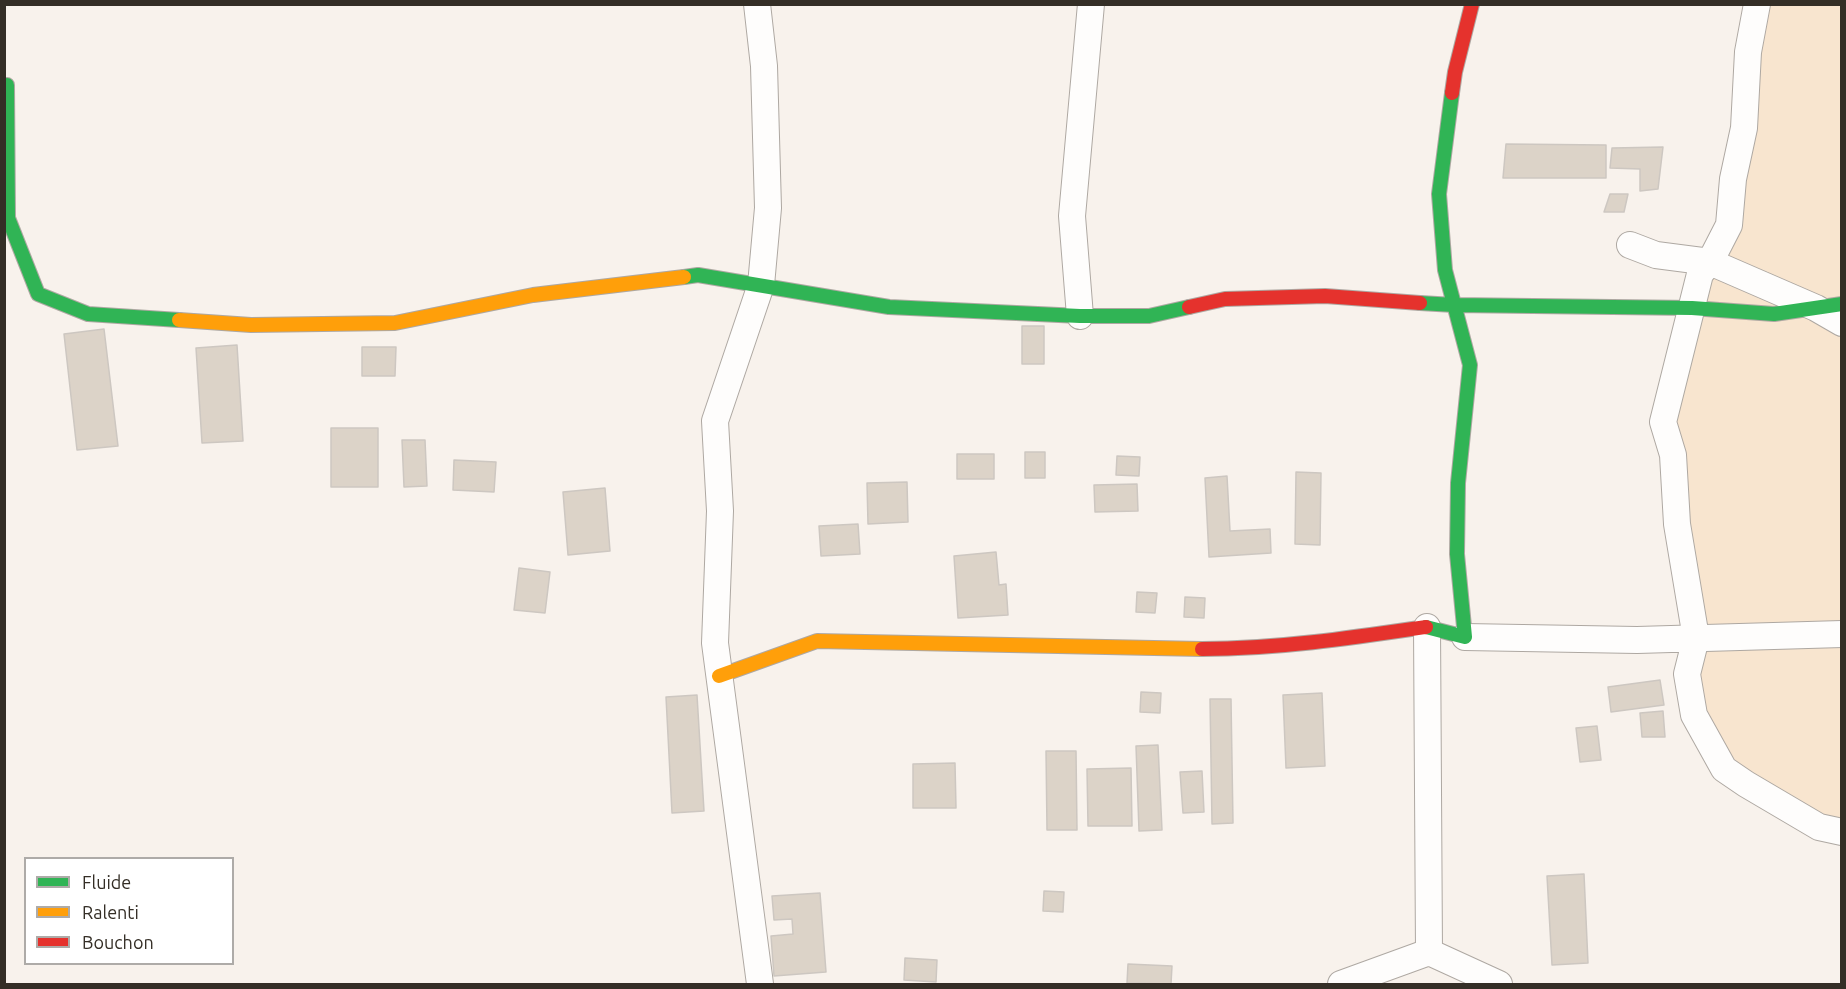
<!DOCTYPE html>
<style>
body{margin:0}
#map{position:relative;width:1846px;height:989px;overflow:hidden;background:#f8f2ec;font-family:Ubuntu,sans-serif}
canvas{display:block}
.frame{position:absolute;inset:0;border:6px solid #342e26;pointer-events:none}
.legend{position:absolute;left:24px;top:857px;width:210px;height:108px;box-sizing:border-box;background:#fff;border:2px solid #aeaba8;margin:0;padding:8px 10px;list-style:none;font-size:18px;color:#342e26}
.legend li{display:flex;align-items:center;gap:12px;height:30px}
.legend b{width:30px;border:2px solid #aeaba8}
</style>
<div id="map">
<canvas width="1846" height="989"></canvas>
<div class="frame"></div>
<ul class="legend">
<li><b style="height:8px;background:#30b455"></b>Fluide</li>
<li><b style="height:8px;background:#ff9f0a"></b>Ralenti</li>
<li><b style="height:8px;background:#e5322d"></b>Bouchon</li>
</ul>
</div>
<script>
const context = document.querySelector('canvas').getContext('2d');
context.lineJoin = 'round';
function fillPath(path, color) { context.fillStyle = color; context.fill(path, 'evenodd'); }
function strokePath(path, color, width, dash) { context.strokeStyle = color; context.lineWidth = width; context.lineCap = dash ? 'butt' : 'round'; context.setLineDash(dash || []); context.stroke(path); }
const green = new Path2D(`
 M1757 5H1841V832L1746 784 1694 715 1663 422 1729 225Z`);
const building = new Path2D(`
 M1506 144 1606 145V178H1503Z
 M1663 147 1658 189 1640 191V169L1610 168 1612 148Z
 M1610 194H1628L1624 212H1604Z
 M1022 326H1044V364H1022Z
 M104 329 118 446 77 450 64 334Z
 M237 345 243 441 202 443 196 348Z
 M362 347H396L395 376H362Z
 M331 428H378V487H331Z
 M402 440H425L427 486 404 487Z
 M1025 452H1045V478H1025Z
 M957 454H994V479H957Z
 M1117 456 1140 457 1139 476 1116 475Z
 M454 460 496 462 494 492 453 490Z
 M1296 472 1321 473 1320 545 1295 544Z
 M1227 476 1230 531 1270 529 1271 553 1209 557 1205 478Z
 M907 482 908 522 868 524 867 483Z
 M1137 484 1138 511 1095 512 1094 485Z
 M605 488 610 551 568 555 563 492Z
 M858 524 860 554 821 556 819 526Z
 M996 552 999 585 1006 584 1008 615 958 618 954 556Z
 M519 568 550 572 545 613 514 610Z
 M1137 592 1157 593 1155 613 1136 612Z
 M1185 597 1205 598 1204 618 1184 617Z
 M1660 680 1664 705 1611 712 1608 687Z
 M1141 692 1161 693 1160 713 1140 712Z
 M1322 693 1325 766 1286 768 1283 695Z
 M697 695 704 811 672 813 666 697Z
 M1210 699H1231L1233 823 1212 824Z
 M1663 711 1665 737H1642L1640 713Z
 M1597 726 1601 760 1580 762 1576 728Z
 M1158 745 1162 830 1139 831 1136 746Z
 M1046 751H1076L1077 830H1047Z
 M955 763 956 808H913V764Z
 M1131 768 1132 826H1088L1087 769Z
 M1202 771 1204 812 1183 813 1180 772Z
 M1584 874 1588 963 1552 965 1547 876Z
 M1044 891 1064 892 1063 912 1043 911Z
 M820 893 826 972 774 976 771 936 793 934 792 919 774 920 772 896Z
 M905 958 937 960 936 982 904 980Z
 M1128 964 1172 966 1171 984 1127 983Z`);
const street = new Path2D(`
 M757 4 764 66 768 208 761 285 715 421 720 511 715 643 760 984
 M1757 4 1748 52 1744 128 1733 179 1729 225 1710 262 1700 274 1663 422 1673 455 1677 524 1696 638 1687 674 1694 715 1724 769 1746 784 1819 827 1842 832
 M1630 245 1656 255 1710 262 1816 308 1842 323
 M1080 316 1072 216 1091 4
 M1427 627 1429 952
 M1465 637 1637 640 1842 634
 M1341 984 1429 952 1499 984`);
const fast = new Path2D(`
 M7 85 8 218 38 294 88 314 179 320
 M684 277 698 275 889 307 1080 316H1149L1189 307
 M1420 303 1454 305 1692 308 1774 314 1842 304
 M1426 627 1465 637 1457 554 1458 483 1470 365 1445 270 1439 194 1452 93`);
const slow = new Path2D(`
 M179 320 251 325 395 323 533 295 684 277
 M719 676 817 641 1202 649`);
const jam = new Path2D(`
 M1452 93 1455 72 1472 4
 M1189 307 1225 299 1325 296 1420 303
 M1202 649C1277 649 1351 638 1426 627`);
fillPath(green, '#f8e5cf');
fillPath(building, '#dcd3c8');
strokePath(building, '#cdc7c1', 1.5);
strokePath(street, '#aea8a2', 28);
strokePath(fast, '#aea8a2', 16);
strokePath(slow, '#aea8a2', 16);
strokePath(jam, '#aea8a2', 16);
strokePath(street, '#fefdfc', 26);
strokePath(fast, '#30b455', 14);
strokePath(slow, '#ff9f0a', 14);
strokePath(jam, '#e5322d', 14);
</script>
